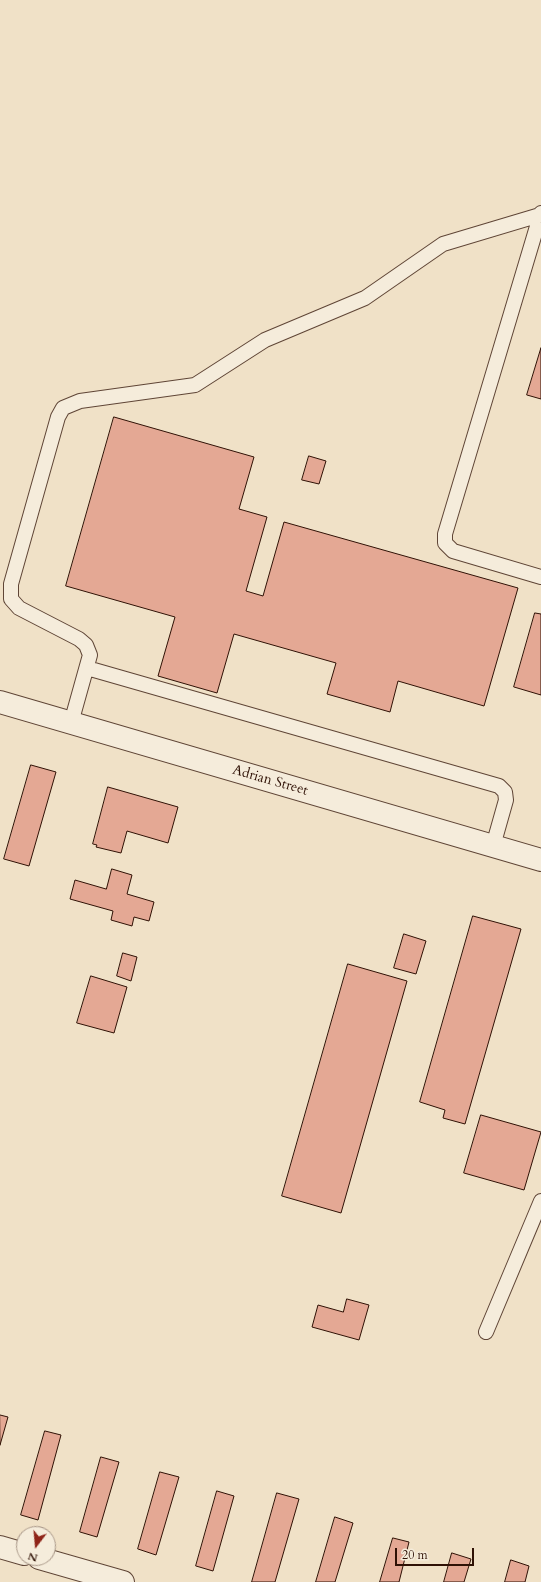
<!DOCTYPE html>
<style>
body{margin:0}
#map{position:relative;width:541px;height:1582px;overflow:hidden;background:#f0e1c7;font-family:Cardo,serif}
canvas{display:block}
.north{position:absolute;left:16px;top:1526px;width:40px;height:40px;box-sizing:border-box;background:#f5ecdb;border:1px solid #a69485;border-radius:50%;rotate:196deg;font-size:11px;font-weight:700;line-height:16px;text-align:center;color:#2f1105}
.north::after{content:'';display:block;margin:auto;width:14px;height:18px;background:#8f2418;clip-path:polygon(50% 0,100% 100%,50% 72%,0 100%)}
.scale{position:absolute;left:395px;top:1548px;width:79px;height:18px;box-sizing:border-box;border:2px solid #2f1105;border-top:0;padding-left:5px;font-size:12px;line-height:14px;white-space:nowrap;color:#2f1105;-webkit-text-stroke:3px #f5ecdb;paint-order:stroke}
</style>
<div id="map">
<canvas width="541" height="1582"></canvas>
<div class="north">N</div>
<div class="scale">20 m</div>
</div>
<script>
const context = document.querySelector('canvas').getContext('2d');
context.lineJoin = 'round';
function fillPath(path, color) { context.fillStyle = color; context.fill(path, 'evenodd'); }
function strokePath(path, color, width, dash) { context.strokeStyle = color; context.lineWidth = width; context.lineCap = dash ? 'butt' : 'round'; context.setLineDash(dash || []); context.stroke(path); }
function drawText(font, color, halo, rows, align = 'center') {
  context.font = font + ' Cardo,serif'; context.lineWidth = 3; context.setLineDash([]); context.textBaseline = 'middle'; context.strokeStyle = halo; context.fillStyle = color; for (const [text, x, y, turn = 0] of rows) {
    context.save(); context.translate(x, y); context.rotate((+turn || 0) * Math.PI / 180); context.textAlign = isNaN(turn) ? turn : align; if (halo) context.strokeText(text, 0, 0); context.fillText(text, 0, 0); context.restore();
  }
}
const building = new Path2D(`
 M541 348V399L527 395Z
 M114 417 254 457 239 509 267 517 246 591 263 596 284 522 518 588 484 706 398 681 390 712 327 694 336 663 234 634 217 693 158 676 175 617 66 586Z
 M309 456 326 461 319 484 302 480Z
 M535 613 541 614V695L514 687Z
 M31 765 56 772 29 866 4 859Z
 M108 787 178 807 168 843 127 831 121 853 96 847 97 845 93 844Z
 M112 869 132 875 127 894 154 902 149 921 134 917 132 926 111 920 113 911 70 899 75 880 106 889Z
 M473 916 521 929 465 1124 443 1118 445 1110 420 1102Z
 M404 934 426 941 416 974 394 968Z
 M123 953 137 957 131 981 117 976Z
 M348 964 407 981 341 1213 282 1196Z
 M91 976 127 987 114 1033 77 1023Z
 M481 1115 541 1132 524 1190 464 1173Z
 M347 1299 369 1305 359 1340 312 1327 318 1305 343 1312Z
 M0 1415 8 1417 0 1445Z
 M45 1431 61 1435 38 1520 21 1515Z
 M101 1457 119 1462 97 1537 80 1532Z
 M160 1472 179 1477 156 1555 138 1549Z
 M217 1491 234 1496 213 1571 196 1566Z
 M277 1493 299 1499 275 1582H252Z
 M335 1517 353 1523 335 1582H316Z
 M393 1538 409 1542 399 1582H380Z
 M452 1553 471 1559 464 1582H444Z
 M511 1560 529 1566 525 1582H505Z`);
const service = new Path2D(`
 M541 213 445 534V543L453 551 541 577
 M87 668 499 786 505 792 506 800 493 846
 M71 723 90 655 86 645 79 639 19 608 11 599V584L58 417 63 408 80 401 195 385 265 340 365 298 443 244 540 215
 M486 1332 541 1201`);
const minor = new Path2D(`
 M0 702 541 860
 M0 1547 24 1554
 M39 1558 123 1582`);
const streetNames = [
 ["Adrian Street",270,781,16]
];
fillPath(building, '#e4a894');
strokePath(building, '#2f1105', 1);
strokePath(service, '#5f4536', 16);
strokePath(minor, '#5f4536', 24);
strokePath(service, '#f5ecdb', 14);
strokePath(minor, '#f5ecdb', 22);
drawText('14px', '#2f1105', '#f5ecdb', streetNames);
</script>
